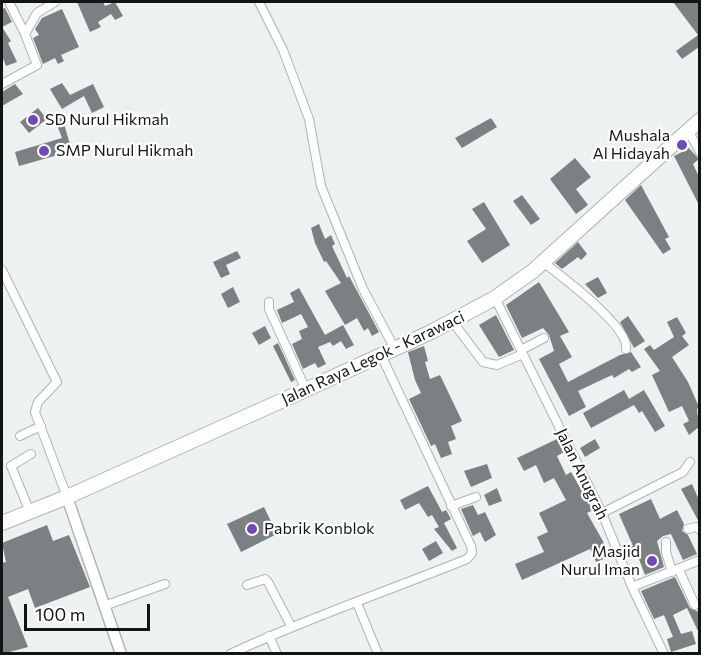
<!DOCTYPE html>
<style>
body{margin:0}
#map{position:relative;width:701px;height:655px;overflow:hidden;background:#ebf2f1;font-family:Commissioner,sans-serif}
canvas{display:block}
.frame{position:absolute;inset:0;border:3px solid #121514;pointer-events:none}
.scale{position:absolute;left:24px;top:604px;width:126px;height:27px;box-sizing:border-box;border:3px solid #121514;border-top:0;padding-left:8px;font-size:18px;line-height:21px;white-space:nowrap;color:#121514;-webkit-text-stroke:4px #fff;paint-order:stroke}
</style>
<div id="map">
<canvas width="701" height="655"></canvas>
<div class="frame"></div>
<div class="scale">100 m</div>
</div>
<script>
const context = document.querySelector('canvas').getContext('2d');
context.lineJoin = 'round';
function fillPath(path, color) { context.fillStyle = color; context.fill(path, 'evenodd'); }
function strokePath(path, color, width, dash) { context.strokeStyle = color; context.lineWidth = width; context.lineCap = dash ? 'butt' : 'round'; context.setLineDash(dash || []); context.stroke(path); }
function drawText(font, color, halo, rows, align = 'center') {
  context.font = font + ' Commissioner,sans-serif'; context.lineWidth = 4.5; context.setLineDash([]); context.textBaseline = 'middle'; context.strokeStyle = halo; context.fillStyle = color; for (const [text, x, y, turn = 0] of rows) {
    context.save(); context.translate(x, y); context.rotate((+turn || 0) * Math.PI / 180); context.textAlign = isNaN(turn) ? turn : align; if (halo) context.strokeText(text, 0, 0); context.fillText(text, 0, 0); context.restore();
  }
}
const building = new Path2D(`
 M77 2H103L105 6 115 2 123 16 115 20 111 14 98 22 101 27 90 32Z
 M673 2H699V47L682 59 676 51 698 35Z
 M5 8 12 22 2 27 11 41 8 43 17 62 6 66 2 56V9Z
 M62 9 79 47 61 55 64 61 58 64 55 58 43 64 33 38 39 35 35 29 42 18Z
 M62 83 70 95 93 84 104 107 92 113 84 96 62 109 50 89Z
 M15 84 23 94 2 106V92Z
 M38 108 47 119 29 133 20 122Z
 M62 117 72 151 19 166 15 152 62 138 55 120Z
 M491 118 497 127 462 148 455 138Z
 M686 145 699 159 693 164 699 177V205L674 156 682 152 680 150Z
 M575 158 591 177 576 189 588 205 576 214 550 179Z
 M641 185 669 237 665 239 671 249 663 254 625 200Z
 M522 195 540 219 531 225 513 201Z
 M484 202 510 245 482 263 467 241 486 229 472 209Z
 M319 224 325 239 331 235 335 244 332 246 347 278 349 276 379 332 372 336 368 328 364 331 357 318 345 325 325 291 341 283 326 261 324 262 315 243 311 228Z
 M578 242 587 254 581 260 578 257 562 269 555 263Z
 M237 251 241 258 226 265 230 274 221 278 213 262Z
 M598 277 607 293 598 298 585 284Z
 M539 282 569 332 560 336 572 357 559 364 568 382 620 355 631 352 641 367 632 372 629 369 614 378 612 375 578 391 586 407 569 416 539 359 554 351 549 335 543 328 522 338 506 305Z
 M233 287 240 302 228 308 221 294Z
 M299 288 325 335 343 325 354 345 346 349 341 341 333 346 330 342 318 347 326 364 318 368 315 363 303 369 292 344 302 339 299 331 308 327 301 314 282 323 277 310 294 302 290 293Z
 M496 315 514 350 499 357 479 325Z
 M628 316 645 341 634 348 620 322Z
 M677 317 686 333 682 336 689 345 672 357 688 382 699 407 697 409 699 427 689 435 683 424 689 421 682 406 669 412 652 375 660 371 644 349 650 345 654 350 674 337 667 322Z
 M265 326 271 338 259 345 252 333Z
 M278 343 295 380 291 382 273 346Z
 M424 346 428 361 425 362 430 379 440 375 462 421 451 426 456 439 448 442 452 454 441 458 435 444 431 446 409 399 421 393 415 380 408 352Z
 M624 390 629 399 644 390 665 426 655 432 642 411 639 413 634 405 591 428 583 413Z
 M557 439 564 452 557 456 566 475 571 472 593 510 587 513 604 543 600 545 606 558 596 562 590 549 522 580 515 564 544 552 537 537 548 532 539 513 566 500 554 478 544 483 536 465 524 471 517 458Z
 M595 439 600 448 585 457 580 448Z
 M487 464 492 478 471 487 464 471Z
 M692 484 699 500V522L681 489Z
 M428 486 442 512 446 510 451 519 444 523 457 548 452 551 434 529 439 527 432 515 428 517 419 503 405 510 400 500Z
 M497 488 502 501 489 506 484 495Z
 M651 499 660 519 677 510 684 524 682 531 688 535 697 554 683 560 671 534 663 536 657 541 664 567 645 575 637 554 627 558 624 549 633 546 619 514Z
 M473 505 478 515 485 512 496 535 485 542 480 532 473 536 461 509Z
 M264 507 277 534 241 552 227 524Z
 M47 525 53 541 69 535 90 587 35 608 28 589 8 597 28 647 2 654V563L6 562 2 543Z
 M436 541 443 553 429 561 422 549Z
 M675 577 690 608 699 612V633L687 608 673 615 681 634 692 631 696 644 671 652 667 639 673 637 664 615 654 619 641 591Z`);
const minor = new Path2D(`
 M9 2 25 34
 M259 2 283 50 309 119 321 186 363 289 395 349
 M2 84 37 65 25 34 37 13 55 2
 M688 130 700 152
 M543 262C561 276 630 327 626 349
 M2 270 57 382 38 402 35 412 67 497
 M495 298 602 513 632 587 664 654
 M269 302V309L306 390
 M452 321 483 362 497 365 523 354
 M521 350 544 338
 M20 436 41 426
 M451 506 476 497
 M30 512 11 466 31 454
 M602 513 683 472 690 462
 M688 529 696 527 700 530
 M666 542V552L672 572
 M679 570 695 605
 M247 585 265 579 268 582 291 626
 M632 587 700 560
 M357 603 378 654
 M104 606 165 584
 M269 636 277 654
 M230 654C307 618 388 591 467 559L472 553 471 546 381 355`);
const tertiary = new Path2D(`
 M67 497 121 654`);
const primary = new Path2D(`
 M2 523 67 497 290 397 431 332 495 298 533 271 700 120`);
const markers = [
 [33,120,6,"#6f47bf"],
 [682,145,6,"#6f47bf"],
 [44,151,6,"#6f47bf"],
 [252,529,6,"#6f47bf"],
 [652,561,6,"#6f47bf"]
];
const poiNames = [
 ["SD Nurul Hikmah",45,120],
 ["Mushala",670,136,"right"],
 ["Al Hidayah",670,154,"right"],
 ["SMP Nurul Hikmah",56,151],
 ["Pabrik Konblok",264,529],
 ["Masjid",640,552,"right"],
 ["Nurul Iman",640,570,"right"]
];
const streetNames = [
 ["Jalan Raya Legok - Karawaci",373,358,-25],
 ["Jalan Anugrah",582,474,64]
];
fillPath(building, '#7b8182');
strokePath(minor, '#adb4b3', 10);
strokePath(tertiary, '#adb4b3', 13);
strokePath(primary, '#adb4b3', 16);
strokePath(minor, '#fff', 8);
strokePath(tertiary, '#fff', 10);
strokePath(primary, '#fff', 14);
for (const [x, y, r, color] of markers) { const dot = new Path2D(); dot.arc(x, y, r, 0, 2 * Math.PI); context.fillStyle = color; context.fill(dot); strokePath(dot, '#fff', 2); }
drawText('16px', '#121514', '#fff', poiNames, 'left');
drawText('16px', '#121514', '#fff', streetNames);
</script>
